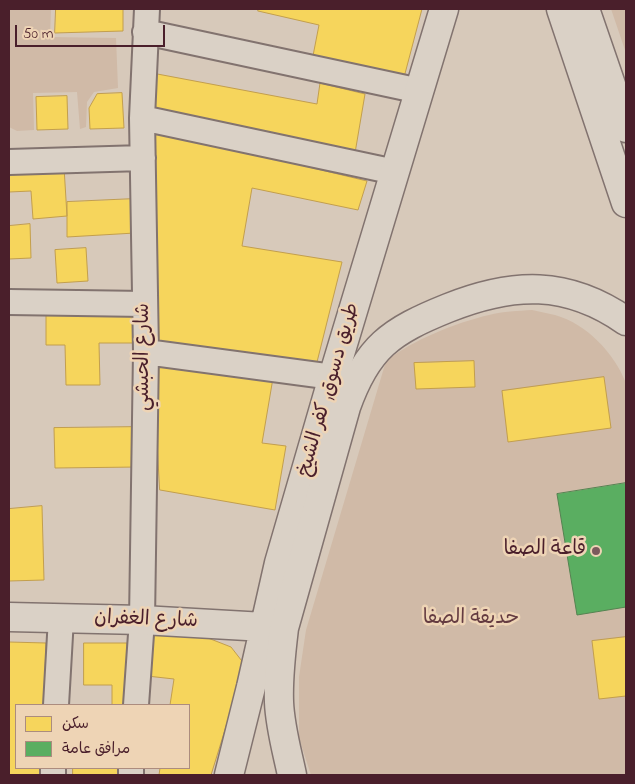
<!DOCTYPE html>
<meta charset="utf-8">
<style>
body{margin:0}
#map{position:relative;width:635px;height:784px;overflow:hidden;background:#d7c9ba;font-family:"Indie Flower","Playpen Sans Arabic",sans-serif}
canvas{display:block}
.frame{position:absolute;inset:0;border:10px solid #4a1f2b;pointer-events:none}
.legend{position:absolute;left:15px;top:704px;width:175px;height:65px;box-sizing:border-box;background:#eed4b5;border:1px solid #ac8c7e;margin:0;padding:6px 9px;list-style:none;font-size:15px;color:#4a1f2b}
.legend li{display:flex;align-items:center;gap:10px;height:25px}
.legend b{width:25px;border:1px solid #ac8c7e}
.scale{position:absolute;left:15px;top:25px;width:150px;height:22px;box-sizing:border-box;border:2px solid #4a1f2b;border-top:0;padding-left:6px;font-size:15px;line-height:18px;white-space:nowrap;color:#4a1f2b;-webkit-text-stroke:4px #eed4b5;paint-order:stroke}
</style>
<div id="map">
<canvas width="635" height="784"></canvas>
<div class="frame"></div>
<ul class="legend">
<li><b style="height:14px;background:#f6d55c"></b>سكن</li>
<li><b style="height:14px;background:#5aae61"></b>مرافق عامة</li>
</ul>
<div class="scale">50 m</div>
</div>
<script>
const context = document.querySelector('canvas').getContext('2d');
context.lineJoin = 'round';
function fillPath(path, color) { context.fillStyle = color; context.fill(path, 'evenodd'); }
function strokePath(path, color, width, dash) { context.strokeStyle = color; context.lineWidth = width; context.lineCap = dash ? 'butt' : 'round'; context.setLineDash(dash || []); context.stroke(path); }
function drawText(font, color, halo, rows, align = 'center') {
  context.font = font + ' "Indie Flower","Playpen Sans Arabic",sans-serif'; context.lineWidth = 5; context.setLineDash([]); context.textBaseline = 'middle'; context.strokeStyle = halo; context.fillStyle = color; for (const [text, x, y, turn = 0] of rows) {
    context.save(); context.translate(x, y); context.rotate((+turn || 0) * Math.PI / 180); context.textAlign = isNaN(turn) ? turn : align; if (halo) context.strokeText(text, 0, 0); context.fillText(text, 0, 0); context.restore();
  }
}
const green = new Path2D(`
 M9 9H51L50 37 116 38 118 88 94 92 87 102 86 127 80 129 77 92 33 93 34 130 17 131 9 127Z
 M611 9H626V53Z
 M532 310C540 312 547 313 555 315 587 324 614 353 626 383V775H311L299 738V677L306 630 386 361C413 340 455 323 489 315 503 311 518 311 532 310Z`);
const homes = new Path2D(`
 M56 9H123V31L55 33Z
 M259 9H422L402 85 311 66 319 25 258 11Z
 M152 73 317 104 320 83 365 94 354 159 153 111Z
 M122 93 124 128 90 129 89 108 97 94Z
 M67 96 68 129 37 130 36 97Z
 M151 129 367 181 358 210 252 188 242 246 342 262 315 370 153 347Z
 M64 167 67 216 33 219 31 191 9 192V168Z
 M134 199 135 233 67 237V202Z
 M30 224 31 258 9 259V226Z
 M86 248 88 281 57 283 55 250Z
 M134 314V343H99L100 385H66L65 345H46V315Z
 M153 360 273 378 262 443 286 446 275 510 160 490Z
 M474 361 475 387 416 389 414 363Z
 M604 377 611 428 508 442 502 391Z
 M137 427 138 467 55 468 54 428Z
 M42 506 44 580 9 581V509Z
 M150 631 208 638 231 647 245 665 211 775H159L160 768H189V705H170L174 679 147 676Z
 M626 637V696L599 699 592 641Z
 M9 642 46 643 44 705H16V768H41V775H9Z
 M84 643H127L126 705H112V685H84Z
 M73 768H122V775H73Z`);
const public = new Path2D(`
 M626 483V607L577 615 557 494Z`);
const street = new Path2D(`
 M145 32 420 91
 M142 118 395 172
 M9 162 143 158
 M9 302 145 304
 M146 352 333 377
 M56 705 61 618
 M136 705 142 620 146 352 142 118 147 9
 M53 775V768
 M131 775V768`);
const secondary = new Path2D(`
 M9 617 142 620 282 628
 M229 775 251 687 279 563 333 377 444 9`);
const highway = new Path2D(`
 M561 9 626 203
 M585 9 626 128
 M292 775C287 751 280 727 279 702 278 677 281 653 284 628L346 407C367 347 391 331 448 308 513 282 567 280 626 321`);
const markers = [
 [596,551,5,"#7b5a5d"]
];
const streetNames = [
 ["شارع الحبشي",145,357,-90],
 ["طريق دسوق, كفر الشيخ",330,390,-74],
 ["شارع الغفران",146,621,2]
];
const poiNames = [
 ["قاعة الصفا",586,551]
];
const parkNames = [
 ["حديقة الصفا",471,620]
];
fillPath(green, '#d0baa7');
fillPath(homes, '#f6d55c');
strokePath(homes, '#c29e4d', 1);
fillPath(public, '#5aae61');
strokePath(public, '#558351', 1);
strokePath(street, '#82736f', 28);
strokePath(secondary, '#82736f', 31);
strokePath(highway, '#82736f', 31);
strokePath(street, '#dad1c6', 24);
strokePath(secondary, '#dad1c6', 28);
strokePath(highway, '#dad1c6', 28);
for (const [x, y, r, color] of markers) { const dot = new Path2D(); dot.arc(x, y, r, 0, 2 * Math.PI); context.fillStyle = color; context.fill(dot); strokePath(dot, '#eed4b5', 2); }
drawText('20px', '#4a1f2b', '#eed4b5', streetNames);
drawText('20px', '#4a1f2b', '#eed4b5', poiNames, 'right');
drawText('20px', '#643b41', '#eed4b5', parkNames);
</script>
